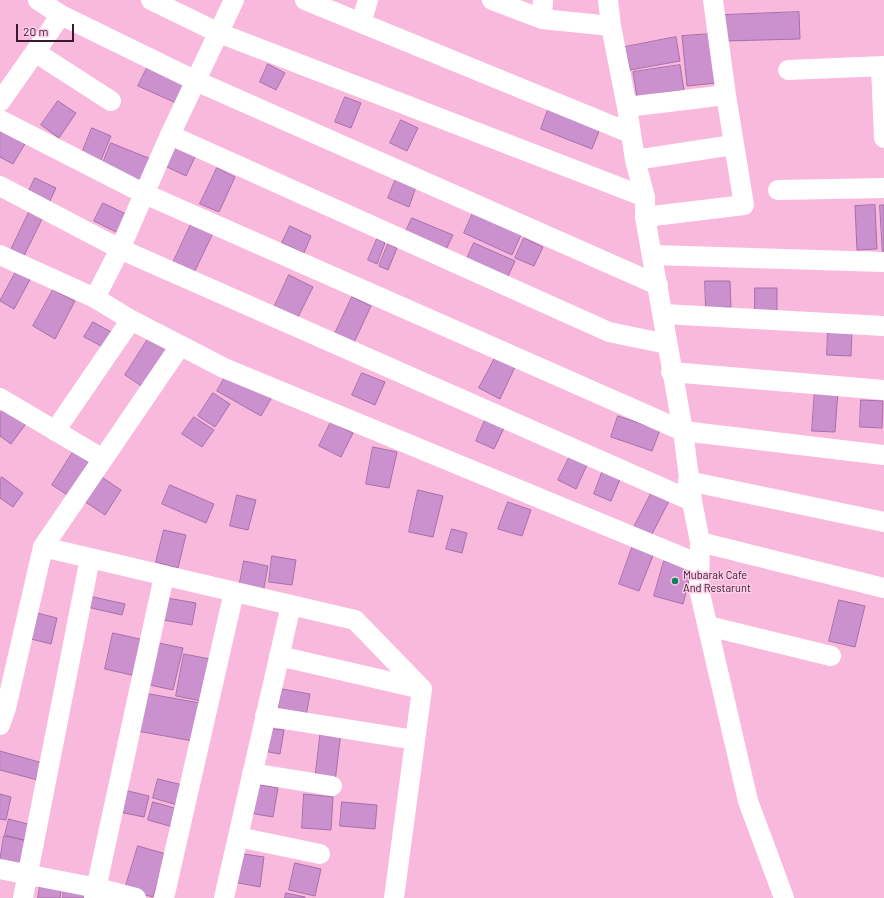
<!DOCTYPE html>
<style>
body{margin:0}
#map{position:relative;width:884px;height:898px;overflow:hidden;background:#f9b9dd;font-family:Barlow,sans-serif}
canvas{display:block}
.scale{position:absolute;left:16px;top:24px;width:58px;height:18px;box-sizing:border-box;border:2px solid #391b2d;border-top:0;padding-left:5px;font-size:12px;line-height:14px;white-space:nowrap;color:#391b2d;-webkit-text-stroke:3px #fdcce6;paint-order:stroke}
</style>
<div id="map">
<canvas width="884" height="898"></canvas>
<div class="scale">20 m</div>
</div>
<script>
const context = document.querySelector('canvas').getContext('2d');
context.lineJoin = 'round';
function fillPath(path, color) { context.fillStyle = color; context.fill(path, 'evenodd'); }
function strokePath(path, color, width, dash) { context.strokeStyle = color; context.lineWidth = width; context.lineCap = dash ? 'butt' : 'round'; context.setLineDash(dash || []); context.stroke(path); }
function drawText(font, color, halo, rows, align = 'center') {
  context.font = font + ' Barlow,sans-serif'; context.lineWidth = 3; context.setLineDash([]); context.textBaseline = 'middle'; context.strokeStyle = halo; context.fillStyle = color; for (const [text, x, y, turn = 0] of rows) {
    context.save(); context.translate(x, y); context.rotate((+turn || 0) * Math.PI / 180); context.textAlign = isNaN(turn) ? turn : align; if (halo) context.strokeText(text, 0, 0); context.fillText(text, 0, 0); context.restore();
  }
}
const building = new Path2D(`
 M799 12 800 39 725 41 724 15Z
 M711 34 716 83 687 86 682 36Z
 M676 37 680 61 630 70 625 47Z
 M268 64 285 73 276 90 260 82Z
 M680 65 684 90 637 97 633 72Z
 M148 66 185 83 176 103 138 86Z
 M345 97 361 103 351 128 335 122Z
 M58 101 76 113 59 138 41 125Z
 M549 107 601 126 592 149 541 129Z
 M401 120 418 128 407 151 390 143Z
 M0 128 26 142 13 164 0 157Z
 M92 128 111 136 99 165 80 158Z
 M111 143 151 159 142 181 102 165Z
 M175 146 196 155 186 176 165 166Z
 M217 168 235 177 219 212 200 204Z
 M397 176 417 184 409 207 388 198Z
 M35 178 56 188 49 203 28 193Z
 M103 203 130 216 120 234 94 221Z
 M875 205 877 249 857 250 855 206Z
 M880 205H884V256H883Z
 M31 208 44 215 21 262 8 256Z
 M473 213 521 235 512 255 464 233Z
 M412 218 453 235 443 256 403 238Z
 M192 222 214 231 192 277 171 267Z
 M290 226 311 236 304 253 282 243Z
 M524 238 543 247 534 266 515 258Z
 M377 239 385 243 377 264 368 260Z
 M474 243 515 261 505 283 464 265Z
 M388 244 397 248 388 270 379 266Z
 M18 268 32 276 14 309 0 301Z
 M289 275 313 287 294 325 271 314Z
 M705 281H730L731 307 706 308Z
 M755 288H777V312H755Z
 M53 290 75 301 55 339 33 326Z
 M352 297 371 306 351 349 332 340Z
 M93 322 115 334 107 349 84 337Z
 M828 329 852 331 851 356 827 355Z
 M150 336 168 349 143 387 125 375Z
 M495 358 515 367 500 399 479 388Z
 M228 372 272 397 261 416 217 391Z
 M362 373 385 382 375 405 352 395Z
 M815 389 838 391 835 432 812 431Z
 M213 393 230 404 215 427 198 416Z
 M861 400 883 401 882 428 860 427Z
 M6 405 28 421 11 444 0 436V414Z
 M618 416 660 430 652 451 611 437Z
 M194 417 214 430 202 447 182 434Z
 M485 420 504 428 494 449 476 441Z
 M331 422 353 433 341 457 319 446Z
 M373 447 397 452 389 488 366 484Z
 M73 452 93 465 72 498 52 485Z
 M570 456 587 465 576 489 558 480Z
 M603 470 621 477 611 501 594 494Z
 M97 474 121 490 105 515 81 499Z
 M2 477 23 493 13 507 0 498V479Z
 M170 485 214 504 206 523 162 504Z
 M418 490 443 496 433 537 409 532Z
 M652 492 669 501 650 538 633 529Z
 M237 495 256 500 248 530 230 526Z
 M508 502 531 510 522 536 498 529Z
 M452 529 467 533 462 553 446 549Z
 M164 530 186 535 178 568 156 562Z
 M633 545 654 553 639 591 619 584Z
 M272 556 296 560 292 585 269 582Z
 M244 561 268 566 263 593 239 588Z
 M664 561 692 568 683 604 654 596Z
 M89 596 125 604 122 615 87 607Z
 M167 598 196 603 192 625 163 620Z
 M839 600 865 606 855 647 829 641Z
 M37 613 57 618 51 644 31 639Z
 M113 633 144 640 136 676 105 669Z
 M154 642 183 648 173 690 145 684Z
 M184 654 210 659 201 701 176 696Z
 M282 689 310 694 306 716 278 711Z
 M144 693 200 703 193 741 137 731Z
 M266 728 284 730 280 754 263 751Z
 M321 729 341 732 335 782 315 780Z
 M0 751 46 764 41 781 0 770Z
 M158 779 187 786 181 806 153 798Z
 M255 784 278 788 273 817 249 813Z
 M124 790 149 796 144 817 119 812Z
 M0 794 11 797 6 820 0 819Z
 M304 794 333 797 331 830 302 828Z
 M153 802 178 809 173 827 148 820Z
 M342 802 377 805 375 829 340 826Z
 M9 819 31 825 27 841 5 835Z
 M4 836 30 841 25 866 0 861Z
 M138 846 166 854 153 897 125 889Z
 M237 853 264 857 260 887 233 882Z
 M295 863 321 869 315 896 289 890Z
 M41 881 62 885 60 898H38Z
 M64 888 90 892 89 898H63Z
 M286 893 305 897V898H285Z`);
const minor = new Path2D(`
 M38 0 61 15 196 81 658 285
 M151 0 219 33 645 197
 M305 0 630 133
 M492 0 542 19 611 26
 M608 0 611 26 627 107 635 160 645 197V217L683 431 692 501 700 542 699 589 748 801 784 898
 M542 19 543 0
 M361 23 368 0
 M35 52 111 101
 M881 67 884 138
 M788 70 884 66
 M0 102 61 15
 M627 107 726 95
 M0 120 145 194 683 431 884 455
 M170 135 609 332 667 344
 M635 160 733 145
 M0 186 120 249 692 501
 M778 190 884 188
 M645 217 744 205 726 95 713 0
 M0 255 95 298 131 320 224 368 699 564
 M653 255 884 262
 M95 298 120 249 170 135 234 0
 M663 314 884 326
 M671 372 884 390
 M0 398 103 459
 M55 431 131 320
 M688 481 884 522
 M700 542 884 588
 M43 547 355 620 422 689
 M708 626 831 656
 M279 656 422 689
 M265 716 415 740
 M0 725 6 708 43 547 180 346
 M252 773 332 786
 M238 837 320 854
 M0 869 97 888 136 898
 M23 898 90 558
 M94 898 164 576
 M164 898 234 592
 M224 898 291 605
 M394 898 422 689`);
const markers = [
 [675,581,4,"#12805c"]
];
const poiNames = [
 ["Mubarak Cafe",683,575],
 ["And Restarunt",683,588]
];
fillPath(building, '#cb91ce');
strokePath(building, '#a66faa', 1);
strokePath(minor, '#fff', 20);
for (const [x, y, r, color] of markers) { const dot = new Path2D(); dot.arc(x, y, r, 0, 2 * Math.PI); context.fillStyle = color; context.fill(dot); strokePath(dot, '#fdcce6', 1.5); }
drawText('11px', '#391b2d', '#fdcce6', poiNames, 'left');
</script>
